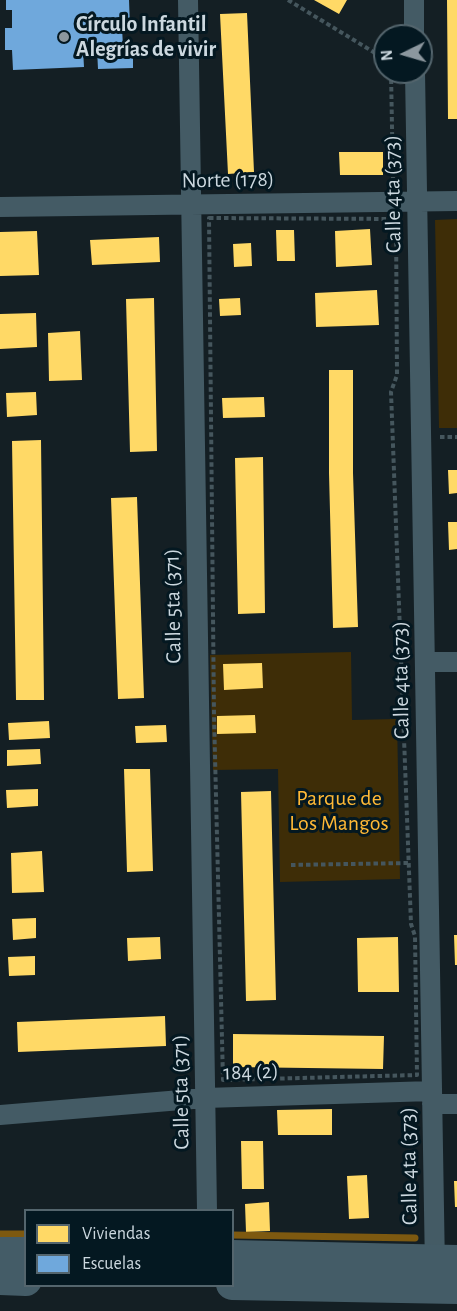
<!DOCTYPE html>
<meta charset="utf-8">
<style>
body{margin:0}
#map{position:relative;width:457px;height:1311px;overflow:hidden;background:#141f24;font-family:"Alegreya Sans",sans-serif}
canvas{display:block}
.legend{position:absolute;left:24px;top:1209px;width:210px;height:78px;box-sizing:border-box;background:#041821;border:2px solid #54656d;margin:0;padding:8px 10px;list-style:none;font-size:18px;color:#ccd8df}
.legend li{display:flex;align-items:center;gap:12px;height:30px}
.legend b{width:30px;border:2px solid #54656d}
.north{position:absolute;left:373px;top:24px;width:60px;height:60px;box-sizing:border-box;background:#041821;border:2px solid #54656d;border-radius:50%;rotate:265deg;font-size:16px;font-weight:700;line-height:24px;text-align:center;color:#ccd8df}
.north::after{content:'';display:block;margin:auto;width:21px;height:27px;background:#8c979e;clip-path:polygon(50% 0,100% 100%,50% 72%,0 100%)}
</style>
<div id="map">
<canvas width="457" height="1311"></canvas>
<ul class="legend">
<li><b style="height:16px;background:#ffd966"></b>Viviendas</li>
<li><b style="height:16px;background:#6fa8dc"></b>Escuelas</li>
</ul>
<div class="north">N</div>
</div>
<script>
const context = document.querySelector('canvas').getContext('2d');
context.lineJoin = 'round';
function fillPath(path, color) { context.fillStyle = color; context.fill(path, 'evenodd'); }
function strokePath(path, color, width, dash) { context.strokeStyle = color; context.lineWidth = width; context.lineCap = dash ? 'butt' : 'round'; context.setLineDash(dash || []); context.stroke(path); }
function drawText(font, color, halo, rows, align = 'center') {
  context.font = font + ' "Alegreya Sans",sans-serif'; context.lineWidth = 6; context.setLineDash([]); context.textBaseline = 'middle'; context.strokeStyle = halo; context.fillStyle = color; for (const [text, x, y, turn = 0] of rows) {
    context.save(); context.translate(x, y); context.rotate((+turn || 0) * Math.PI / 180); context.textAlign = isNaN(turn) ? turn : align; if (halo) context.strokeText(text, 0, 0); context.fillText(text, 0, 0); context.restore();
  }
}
const green = new Path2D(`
 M457 219V428H439L435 220Z
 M351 652 352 720 397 719 400 879 280 882 278 769 213 770 210 655Z`);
const homes = new Path2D(`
 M314 0H347L339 14Z
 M447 0H457V119H448Z
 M247 13 254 172 228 174 220 14Z
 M339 152H383V175H340Z
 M370 229 372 265 336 267 335 231Z
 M276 230H294L295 261H277Z
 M37 231 39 275 0 276V232Z
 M159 237 160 262 92 265 90 240Z
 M251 243 252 266 234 267 233 244Z
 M377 290 379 325 316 327 315 293Z
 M154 298 157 451 130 452 126 299Z
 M240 298 241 315 220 316 219 299Z
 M36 313 37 347 0 349V314Z
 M80 331 82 380 49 381 48 333Z
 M329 370H353V473L358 627 333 628 329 473Z
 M36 392 37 415 7 417 6 393Z
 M264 397 265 417 223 418 222 398Z
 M41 440 44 700H16L12 441Z
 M263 457 265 613 238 614 235 458Z
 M448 470H457V493L449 494Z
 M137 497 144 698 118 699 111 498Z
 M448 522H457V549L449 550Z
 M262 663 263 688 224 690 223 664Z
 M255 715 256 733 217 734V716Z
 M49 721 50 738 9 740 8 723Z
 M166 725 167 742 136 743 135 726Z
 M40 749 41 764 7 766V750Z
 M124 769H150L153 871 127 872Z
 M38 789V806L7 808 6 790Z
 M271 791 276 1000 246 1001 241 792Z
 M42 851 44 892 12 893 11 853Z
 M36 918V938L13 940 12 919Z
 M454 935H457V965H455Z
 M160 937 161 959 128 961 127 938Z
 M398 937 399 992H358L357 938Z
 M35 956V975L9 976 8 957Z
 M165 1016 166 1046 18 1052 17 1022Z
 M233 1034 384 1036 383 1069 233 1067Z
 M332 1109V1135H278L277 1110Z
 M241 1141H263L264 1189H242Z
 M367 1175 369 1218 349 1219 347 1176Z
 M454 1181H457V1207H455Z
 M269 1202 270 1231 246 1232 245 1204Z`);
const schools = new Path2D(`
 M6 0H129L130 27H122L123 47 133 46V68L98 69 97 49H83L84 67 13 70 12 50H5V28H12V10H6Z`);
const stream = new Path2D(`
 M0 1234H26
 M232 1235 415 1238`);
const path = new Path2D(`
 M288 0 385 59
 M391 72 393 182
 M209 218 396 219 397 375 391 392 411 924 415 936 417 1075 223 1080 214 715Z
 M440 437H457
 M291 865 410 863`);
const minor = new Path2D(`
 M188 0 207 1210
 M414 0V36
 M415 72 435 1269
 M0 207 457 201
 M425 662H457
 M432 1104H457
 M0 1115 205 1098 432 1091`);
const primary = new Path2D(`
 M0 1253H26
 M232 1256 457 1261
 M0 1279 26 1280
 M232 1284 457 1288`);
const markers = [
 [64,37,6,"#8c979e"]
];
const poiNames = [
 ["Círculo Infantil",76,24],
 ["Alegrías de vivir",76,49]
];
const streetNames = [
 ["Norte (178)",228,180,-1],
 ["Calle 4ta (373)",393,194,-91],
 ["Calle 5ta (371)",173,606,-91],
 ["Calle 4ta (373)",401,680,-91],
 ["184 (2)",251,1072,-2],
 ["Calle 5ta (371)",181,1092,-91],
 ["Calle 4ta (373)",409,1166,-91]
];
const parkNames = [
 ["Parque de",339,798],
 ["Los Mangos",339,823]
];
fillPath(green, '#3e2d07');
fillPath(homes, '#ffd966');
fillPath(schools, '#6fa8dc');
strokePath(stream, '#7d5910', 7);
strokePath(path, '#45565d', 4, [4.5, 3]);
strokePath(minor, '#445b65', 20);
strokePath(primary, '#445c67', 32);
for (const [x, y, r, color] of markers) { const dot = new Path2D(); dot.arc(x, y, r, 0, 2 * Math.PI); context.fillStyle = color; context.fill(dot); strokePath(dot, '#041821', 2); }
drawText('bold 22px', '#ccd8df', '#041821', poiNames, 'left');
drawText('22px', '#ccd8df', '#041821', streetNames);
drawText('22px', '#ffb936', '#041821', parkNames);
</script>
